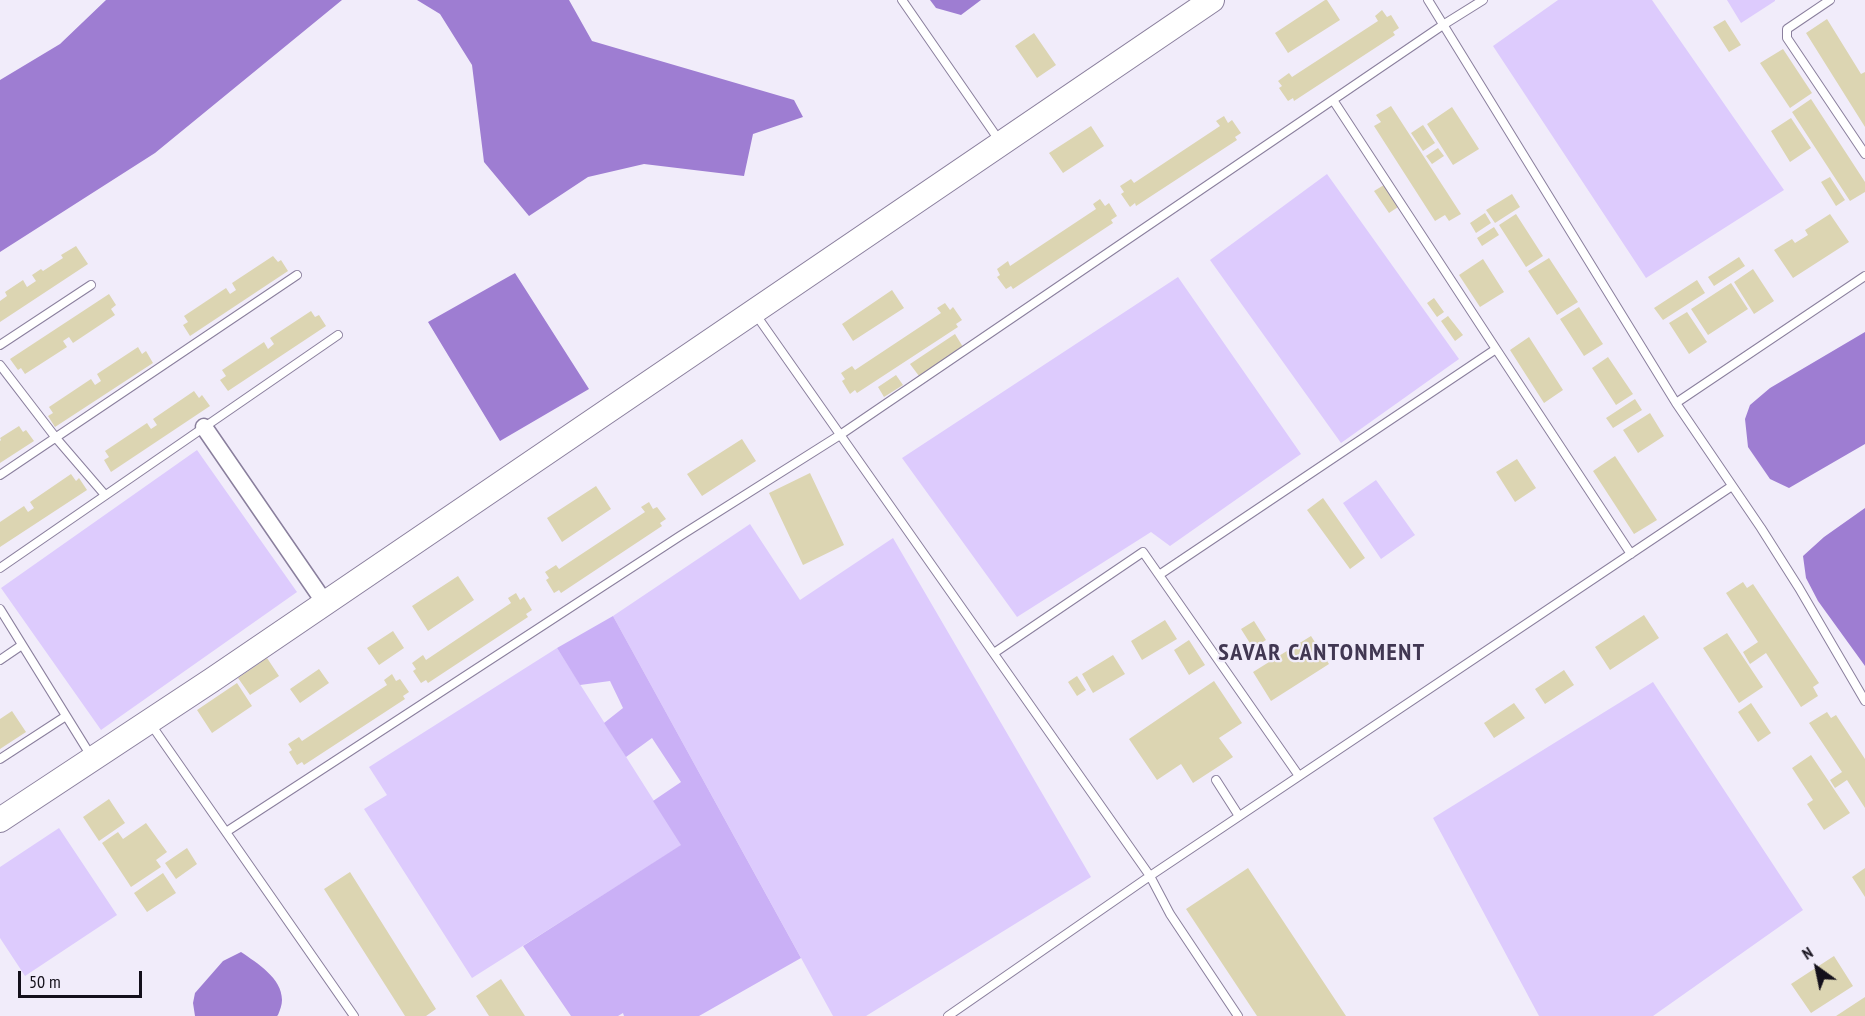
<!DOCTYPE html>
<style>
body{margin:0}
#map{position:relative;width:1865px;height:1016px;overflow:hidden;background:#f1ecfa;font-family:"PT Sans Narrow",sans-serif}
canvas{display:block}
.north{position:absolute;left:1787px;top:938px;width:60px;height:60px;-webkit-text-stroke:4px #f1ecfa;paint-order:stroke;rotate:327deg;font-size:16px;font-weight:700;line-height:24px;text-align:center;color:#14101b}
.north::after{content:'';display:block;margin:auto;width:21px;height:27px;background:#14101b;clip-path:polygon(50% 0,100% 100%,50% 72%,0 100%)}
.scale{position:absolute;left:18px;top:971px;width:124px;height:27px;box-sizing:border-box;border:3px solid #14101b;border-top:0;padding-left:8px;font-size:18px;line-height:21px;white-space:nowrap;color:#14101b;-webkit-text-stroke:4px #f1ecfa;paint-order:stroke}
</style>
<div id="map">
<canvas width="1865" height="1016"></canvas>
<div class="north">N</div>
<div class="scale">50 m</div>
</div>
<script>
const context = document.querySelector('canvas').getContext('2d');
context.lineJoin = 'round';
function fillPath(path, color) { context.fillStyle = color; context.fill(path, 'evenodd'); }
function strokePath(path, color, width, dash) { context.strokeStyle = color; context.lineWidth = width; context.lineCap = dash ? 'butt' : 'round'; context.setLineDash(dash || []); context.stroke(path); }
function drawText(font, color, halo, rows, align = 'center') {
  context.font = font + ' "PT Sans Narrow",sans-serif'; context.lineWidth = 4.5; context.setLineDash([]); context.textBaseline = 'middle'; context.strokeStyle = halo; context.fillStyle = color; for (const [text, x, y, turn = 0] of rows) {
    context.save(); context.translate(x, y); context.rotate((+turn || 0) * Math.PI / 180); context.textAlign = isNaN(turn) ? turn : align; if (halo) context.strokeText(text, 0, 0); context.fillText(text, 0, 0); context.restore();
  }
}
const green = new Path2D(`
 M1558 0H1652L1784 190 1646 278 1493 46Z
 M1727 0H1775V1L1741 23Z
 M1327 174 1459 359 1341 443 1210 260Z
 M1178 277 1301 454 1170 546 1151 532 1017 617 902 458Z
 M197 450 297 592 101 730 1 588Z
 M1376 480 1415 535 1381 559 1343 503Z
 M750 524 800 600 893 538 1091 877 866 1016H833L613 616Z
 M557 648 682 845 472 978 364 809 387 795 369 767Z
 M1653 682 1803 910 1653 1016H1539L1433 818Z
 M59 828 117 915 25 976 0 938V867Z`);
const forest = new Path2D(`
 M613 616 801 958 699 1016H624L623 1013 618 1016H571L523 946 681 845 653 801 681 782 652 738 626 757 604 723 623 708 610 681 580 685 557 648Z`);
const water = new Path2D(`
 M106 0H342L155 153 0 252V80L60 44Z
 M417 0H569L592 41 794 100 803 117 753 134 744 176 644 164 588 177 529 216 484 162 472 65 440 14Z
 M930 0H981L961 15 936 8Z
 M515 273 589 389 500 441 428 322Z
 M1865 332V444L1789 488 1770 479 1748 447 1745 419 1750 405 1770 388Z
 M1865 508V666L1818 601 1806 578 1803 556 1824 537Z
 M241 952C257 963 282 978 282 1000 282 1005 280 1010 278 1015L277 1016H195L193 1003 195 993 223 961Z`);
const building = new Path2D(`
 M1325 0H1327L1340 20 1288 53 1275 33Z
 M1382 10 1387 17 1391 15 1399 28 1393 32 1395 35 1294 101 1293 98 1288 101 1279 88 1282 86 1278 81 1289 73 1292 77 1378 21 1375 16Z
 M1827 19 1861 74 1865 72V127L1806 33Z
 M1725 20 1741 45 1729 52 1713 27Z
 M1034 33 1056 65 1037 78 1015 46Z
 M1783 49 1812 93 1790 108 1760 63Z
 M1811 99 1865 182V192L1850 201 1792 112Z
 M1391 106 1461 214 1449 221 1445 215 1435 221 1374 126 1381 122 1376 115Z
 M1452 107 1479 149 1453 165 1427 124Z
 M1224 116 1228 123 1232 120 1241 133 1235 137 1237 140 1136 206 1135 203 1130 207 1121 194 1124 192 1120 186 1131 179 1134 183 1220 126 1216 121Z
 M1791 118 1811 148 1790 162 1771 131Z
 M1423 125 1435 143 1423 151 1411 133Z
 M1091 126 1104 146 1063 173 1049 153Z
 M1438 148 1444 156 1432 164 1426 156Z
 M1830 177 1845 200 1836 206 1821 182Z
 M1384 185 1398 207 1389 213 1374 191Z
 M1512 194 1520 207 1495 223 1486 210Z
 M1100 199 1105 206 1109 203 1117 216 1111 220 1113 223 1013 289 1011 286 1006 289 997 277 1000 275 997 269 1008 261 1010 266 1096 209 1093 204Z
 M1485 213 1491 223 1476 233 1470 223Z
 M1516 214 1543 256 1526 267 1499 225Z
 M1830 214 1849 242 1793 278 1774 250 1792 239 1795 243 1808 235 1805 230Z
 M1494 227 1499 235 1482 246 1477 238Z
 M76 246 88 264 0 322V301L7 296 5 292 23 280 27 287 36 281 32 275 41 269 43 271 63 258 61 255Z
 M273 256 278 262 281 260 288 271 190 336 183 325 188 322 184 316 226 288 230 294 236 290 232 283Z
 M1739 257 1745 266 1714 286 1708 277Z
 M1549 258 1578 302 1557 315 1528 271Z
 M1483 259 1504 292 1480 307 1459 275Z
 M1753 269 1774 301 1754 314 1734 282Z
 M1697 280 1705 293 1663 320 1654 308Z
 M1731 283 1748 309 1708 335 1691 309Z
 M892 290 904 308 853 341 842 324Z
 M109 294 116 305 111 309 115 315 73 343 69 337 63 341 67 347 25 374 21 368 18 370 10 359Z
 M1434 298 1444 312 1437 317 1427 303Z
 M945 303 950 310 953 307 962 320 956 324 958 327 857 393 855 390 850 394 842 381 845 379 841 373 852 366 855 370 941 313 937 308Z
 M1579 307 1603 344 1584 356 1560 319Z
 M311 311 315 317 319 315 326 326 228 391 220 380 226 376 222 370 264 342 268 349 274 344 270 338Z
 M1687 312 1707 342 1689 354 1669 323Z
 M1448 316 1463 335 1455 341 1441 321Z
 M955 334 963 347 919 376 910 364Z
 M1529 337 1563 390 1544 403 1510 350Z
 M138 347 142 354 146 351 153 363 55 427 48 416 53 413 49 407 91 379 95 385 101 381 97 374Z
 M1608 357 1633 394 1616 405 1592 368Z
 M896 375 903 385 884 397 878 387Z
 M194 391 199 398 202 395 210 406 111 472 104 460 109 457 105 451 147 423 151 429 157 425 153 419Z
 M1635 399 1642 410 1613 428 1606 418Z
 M1650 413 1664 436 1638 453 1623 430Z
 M19 426 23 432 26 430 34 441 0 463V441L1 440 0 438Z
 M742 439 756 461 702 496 687 474Z
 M1615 456 1657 520 1634 534 1593 471Z
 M1517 459 1536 488 1515 502 1496 472Z
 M810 473 844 545 803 565 769 493Z
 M71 474 76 481 79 478 87 490 0 547V522L24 506 28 512 34 508 30 502Z
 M596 486 611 509 562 542 547 518Z
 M1323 498 1365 558 1350 569 1307 510Z
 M649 502 653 509 657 507 666 519 660 523 662 526 561 593 559 590 554 593 546 580 549 578 545 572 556 565 559 569 645 512 641 507Z
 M458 576 474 600 428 631 412 606Z
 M1743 582 1747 588 1753 584 1819 683 1813 687 1818 696 1801 707 1766 653 1750 664 1743 652 1758 642 1726 593Z
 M516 593 520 600 524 597 532 610 526 614 528 617 428 683 426 680 421 683 413 671 416 669 412 663 423 655 426 660 511 603 508 598Z
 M1644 615 1659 638 1610 670 1595 647Z
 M1165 620 1177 639 1142 660 1131 641Z
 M1254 621 1266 640 1253 648 1241 629Z
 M393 631 404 648 379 665 367 648Z
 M1727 633 1763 687 1739 703 1703 648Z
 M1311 636 1329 664 1271 701 1253 672Z
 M1189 640 1205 665 1189 675 1174 650Z
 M1113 655 1125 674 1093 693 1082 674Z
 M267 658 279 676 250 695 238 678Z
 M319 669 329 683 300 703 290 689Z
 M1564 670 1574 685 1545 704 1535 689Z
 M392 674 396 681 400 679 409 692 403 696 405 699 304 765 302 762 297 765 289 752 292 750 288 744 299 737 302 741 387 685 384 680Z
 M1077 676 1086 690 1077 696 1068 682Z
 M1214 681 1242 723 1219 738 1233 757 1193 783 1181 764 1157 780 1129 739Z
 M237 683 252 706 212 733 197 710Z
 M1514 703 1525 718 1494 738 1484 723Z
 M1751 703 1771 733 1758 742 1738 712Z
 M12 711 26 732 0 749V719Z
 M1827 712 1831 718 1836 715 1865 759V808L1847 780 1835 788 1830 780 1842 772 1809 723Z
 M1811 755 1850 813 1824 830 1807 804 1813 800 1792 768Z
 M109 799 125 823 99 841 83 817Z
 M146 823 167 852 156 860 161 867 131 887 102 843 118 832 123 839Z
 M187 848 197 864 176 879 165 863Z
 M1248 868 1346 1016H1257L1186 909Z
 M1865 868V897L1852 877Z
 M350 872 436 1009 426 1016H405L324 889Z
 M163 873 176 893 147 912 134 893Z
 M1834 956 1853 986 1811 1013 1791 984Z
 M501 979 525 1016H489L476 996Z
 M1865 997V1016H1836Z`);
const lane = new Path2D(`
 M902 0 1001 143
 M1428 0 1676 403 1761 528 1799 588 1865 701
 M1830 0 1787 29V38L1865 154
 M1333 100 1496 349
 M754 312 1150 876 1170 914 1238 1016
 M0 345 91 285
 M0 365 56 438 105 495
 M1676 403 1865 276
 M0 475 297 275
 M0 568 338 335
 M1159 575 1496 349 1631 554
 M0 609 91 756
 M994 653 1143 552 1299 776
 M0 660 22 645
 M150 723 354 1016
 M0 759 66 716
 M1216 780 1239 816
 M226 832 680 536 840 435 1443 25 1483 0
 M948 1016 1150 876 1732 486`);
const street = new Path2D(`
 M204 427 325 603`);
const secondary = new Path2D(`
 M0 820 212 680 1212 0`);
const districtNames = [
 ["SAVAR CANTONMENT",1322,653]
];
fillPath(green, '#ddcbfd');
fillPath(forest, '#cab0f6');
fillPath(water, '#9e7dd2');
fillPath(building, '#dcd5b2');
strokePath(lane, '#8a7f9d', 10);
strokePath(street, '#8a7f9d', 19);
strokePath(secondary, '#8a7f9d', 26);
strokePath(lane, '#fff', 8);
strokePath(street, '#fff', 16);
strokePath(secondary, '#fff', 24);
context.letterSpacing = '1.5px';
drawText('bold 24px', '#413752', '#f1ecfa', districtNames);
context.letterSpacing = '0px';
</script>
